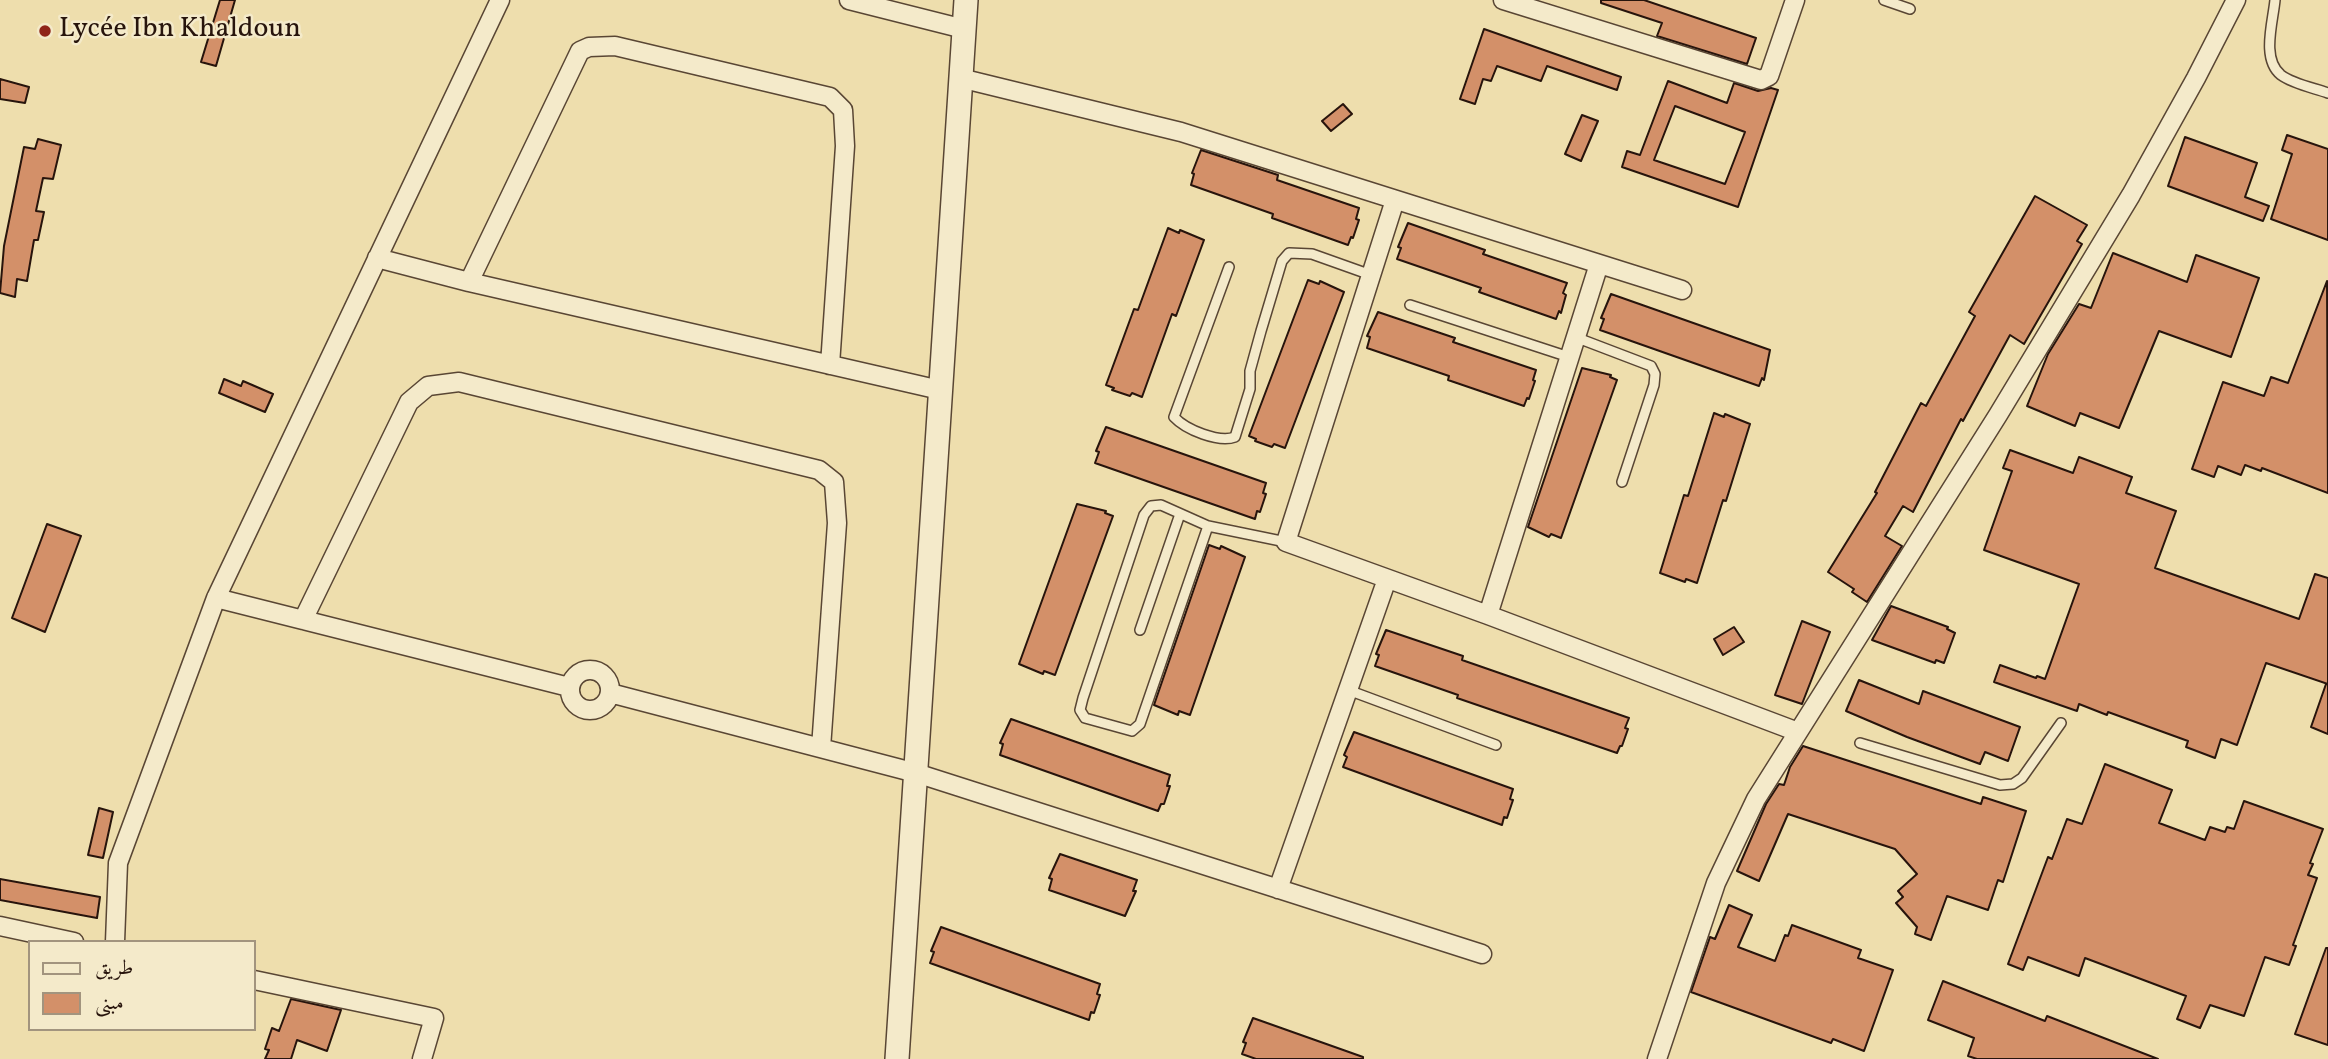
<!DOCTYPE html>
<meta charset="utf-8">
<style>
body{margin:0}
#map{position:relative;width:2328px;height:1059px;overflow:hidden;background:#eedead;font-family:Vollkorn,Amiri,serif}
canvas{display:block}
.legend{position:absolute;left:28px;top:940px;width:228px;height:91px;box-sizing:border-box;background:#f4eaca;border:2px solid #a2947e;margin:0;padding:9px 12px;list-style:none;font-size:21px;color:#27140c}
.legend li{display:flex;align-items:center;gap:14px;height:35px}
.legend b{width:35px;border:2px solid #a2947e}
</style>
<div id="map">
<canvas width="2328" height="1059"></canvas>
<ul class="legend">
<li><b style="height:9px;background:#f4eaca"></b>طريق</li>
<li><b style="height:19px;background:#d39069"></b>مبنى</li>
</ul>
</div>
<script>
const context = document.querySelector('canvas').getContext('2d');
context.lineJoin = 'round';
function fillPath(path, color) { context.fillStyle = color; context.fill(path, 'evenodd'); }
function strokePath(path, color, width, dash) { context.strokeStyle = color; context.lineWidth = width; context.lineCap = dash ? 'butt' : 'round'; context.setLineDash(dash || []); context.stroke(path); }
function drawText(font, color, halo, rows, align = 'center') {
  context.font = font + ' Vollkorn,serif'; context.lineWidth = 5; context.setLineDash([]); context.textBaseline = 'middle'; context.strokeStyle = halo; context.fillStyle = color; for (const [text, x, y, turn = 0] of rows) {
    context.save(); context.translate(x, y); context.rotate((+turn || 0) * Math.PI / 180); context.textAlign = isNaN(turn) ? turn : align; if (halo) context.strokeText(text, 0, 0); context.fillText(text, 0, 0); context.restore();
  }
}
const building = new Path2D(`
 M220 0H235L216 66 201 62Z
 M1601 0H1644L1756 38 1747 64 1657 36 1662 23 1601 3Z
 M1484 29 1621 77 1617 90 1547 66 1541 81 1497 66 1491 81 1483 79 1475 104 1460 99Z
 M0 79 29 87 25 103 0 99Z
 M1668 81 1727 103 1734 83 1758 91 1771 88 1778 90 1738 207 1622 167 1627 151 1640 155ZM1675 106 1745 132 1725 184 1654 160Z
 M1343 104 1352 114 1331 131 1322 121Z
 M1582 115 1598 121 1581 161 1565 154Z
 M2287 135 2328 149V240L2271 219 2292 154 2282 150Z
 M2185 137 2257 163 2245 197 2269 206 2263 221 2168 186Z
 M38 139 61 145 53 179 43 178 36 211 44 212 38 240H34L27 281 17 279 15 297 0 293 4 246 24 147 35 149Z
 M1201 150 1278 175 1277 180 1359 208 1356 219 1359 220 1353 238 1351 237 1348 245 1272 218 1273 214 1191 185 1194 174 1192 173Z
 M2035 196 2087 225 2077 241 2082 244 2024 344 2010 335 1963 421 1961 419 1913 512 1903 506 1885 536 1902 546 1867 602 1852 592 1854 589 1828 572 1877 493 1875 492 1921 403 1926 406 1975 316 1969 312Z
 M1408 223 1485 250 1483 254 1567 283 1563 293 1566 295 1561 313 1559 311 1556 319 1479 292 1481 288 1397 259 1401 248 1398 247Z
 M1168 228 1179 233 1180 230 1204 240 1176 316 1172 314 1142 397 1132 393 1130 396 1112 390 1114 388 1106 385 1134 309 1138 310Z
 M2113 253 2187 282 2196 255 2259 278 2231 357 2159 331 2119 428 2080 413 2075 426 2027 406 2048 354 2079 304 2091 308Z
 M1308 280 1319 284 1320 281 1344 292 1285 448 1274 444 1272 447 1255 441 1256 439 1249 436Z
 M2327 281 2328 493 2262 468 2261 471 2245 465 2241 475 2218 466 2214 477 2192 469 2223 382 2264 396 2271 377 2288 383Z
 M1611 294 1770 350 1764 380 1762 378 1759 386 1600 330 1604 319 1601 318Z
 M1378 312 1455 338 1453 342 1536 370 1533 380 1535 381 1529 399 1527 398 1524 406 1448 380 1449 376 1367 348 1370 337 1367 336Z
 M1582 368 1611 375 1610 377 1617 380 1561 538 1551 534 1549 537 1528 527Z
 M224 379 241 386 243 381 273 394 265 412 219 393Z
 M1714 413 1724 417 1725 414 1750 424 1726 501 1723 500 1697 583 1686 579 1685 582 1660 573 1684 495 1688 496Z
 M1106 427 1266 483 1263 493 1266 494 1260 512 1257 511 1255 519 1095 463 1099 452 1096 451Z
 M2010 450 2073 473 2079 457 2132 477 2126 493 2176 511 2155 568 2299 619 2315 574 2328 578V734L2311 727 2326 684H2328L2266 663 2237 745 2221 739 2215 758 2186 747 2188 741 2108 712 2107 715 2079 704 2077 711 1994 682 2000 665 2036 678 2037 676 2045 679 2079 584 1984 550 2012 471 2003 468Z
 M1077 504 1106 511 1105 513 1113 516 1055 675 1044 671 1043 674 1019 664Z
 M47 524 81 536 45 632 12 618Z
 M1209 545 1220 549 1221 546 1245 557 1190 715 1179 711 1178 715 1154 705Z
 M1891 606 1948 627 1947 629 1955 633 1944 663 1936 660 1935 663 1872 640Z
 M1802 621 1830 632 1802 704 1775 695Z
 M1734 627 1744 642 1723 655 1714 639Z
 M1386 630 1463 656 1462 660 1629 718 1625 728 1628 729 1622 746H1620L1617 753 1457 698 1458 695 1375 666 1379 655 1376 654Z
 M1859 680 1919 704 1923 691 2020 727 2008 761 1985 752 1980 764 1907 737 1846 711Z
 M1011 719 1170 775 1167 786H1170L1164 804H1161L1158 811 1000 755 1003 744 1000 743Z
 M1354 732 1513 789 1510 799 1513 800 1507 818 1504 817 1502 825 1343 767 1347 757 1344 755Z
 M1803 746 1981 804 1983 797 2026 811 2003 882 1998 880 1988 910 1947 896 1931 940 1915 934 1917 927 1896 903 1903 897 1898 891 1917 874 1895 849 1788 814 1759 881 1737 871 1766 804 1779 784 1784 785 1790 767Z
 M2105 764 2172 790 2159 823 2205 840 2210 827 2225 832 2227 827 2234 829 2244 801 2323 829 2310 863 2313 864 2308 875 2317 878 2293 945 2296 946 2289 965 2265 957 2244 1016 2210 1005 2200 1028 2177 1019 2186 996 2085 958 2079 976 2028 957 2023 970 2008 964 2048 857 2052 859 2067 819 2082 824Z
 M99 808 113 812 103 858 88 855Z
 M1060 854 1137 880 1133 891H1136L1125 916 1049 890 1052 879 1049 878Z
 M0 879 100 897 97 918 0 900Z
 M1729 905 1752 915 1738 947 1775 961 1785 935 1788 936 1792 925 1861 950 1858 958 1893 970 1864 1051 1833 1039 1831 1043 1691 992 1710 937 1715 939Z
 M941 927 1100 984 1097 994 1100 995 1094 1013 1091 1012 1089 1020 930 963 934 952 931 951Z
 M2326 948H2328V1045L2295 1034Z
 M1943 981 2045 1021 2047 1016 2158 1059H1977L1968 1056 1974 1038 1928 1020Z
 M291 999 341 1010 327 1051 297 1040 291 1059H265L269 1050 265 1049 272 1028 279 1031Z
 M1253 1018 1363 1057V1059H1256L1242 1054 1246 1043 1243 1042Z`);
const service = new Path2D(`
 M1884 0 1910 9
 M2275 0C2273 22 2261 59 2281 75 2293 84 2314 88 2328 93
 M1229 267 1174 417C1186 430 1219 443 1235 437L1250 389V371L1261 331 1282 261 1289 253 1312 254 1371 275
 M1410 305 1569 357
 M1575 337 1651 366 1655 374 1654 385 1622 482
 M1208 526 1140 724 1132 731 1085 718 1080 710 1083 698 1144 515 1151 506 1161 505 1208 526 1286 542
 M1140 630 1180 514
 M1348 690 1496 745
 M1860 743 2000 785 2013 784 2022 778 2061 723`);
const minor = new Path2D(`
 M849 0 964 29
 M1503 0 1761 80 1769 76 1795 0
 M960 78 1181 132 1682 290
 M1395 200 1286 542 1488 615 1798 732
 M377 258 469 282 940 390
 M469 282 580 51 589 47 615 46 830 97 843 110 845 146 830 365
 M216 598 569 687
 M1488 615 1599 264
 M303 620 409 402 428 386 459 382 819 470 834 482 837 523 821 748
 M570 690a20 20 0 1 1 40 0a20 20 0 1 1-40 0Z
 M610 693 916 773 1482 954
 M1278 889 1387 579
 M0 926 74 942
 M115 942 118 863 216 598 500 0
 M254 980 434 1018 422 1059
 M1657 1059 1716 883 1756 799 1998 415 2131 195 2196 78 2236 0`);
const tertiary = new Path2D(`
 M897 1059 966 0`);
const markers = [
 [45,31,7,"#8f2418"]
];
const poiNames = [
 ["Lycée Ibn Khaldoun",59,31]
];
fillPath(building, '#d39069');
strokePath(building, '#27140c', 2);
strokePath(service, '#594634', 12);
strokePath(minor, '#594634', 21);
strokePath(tertiary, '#594634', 26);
strokePath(service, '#f4eaca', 9);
strokePath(minor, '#f4eaca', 18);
strokePath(tertiary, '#f4eaca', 23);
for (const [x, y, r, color] of markers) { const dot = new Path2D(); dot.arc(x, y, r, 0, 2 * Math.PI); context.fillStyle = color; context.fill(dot); strokePath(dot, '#f4eaca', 2.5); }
drawText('28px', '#27140c', '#f4eaca', poiNames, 'left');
</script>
